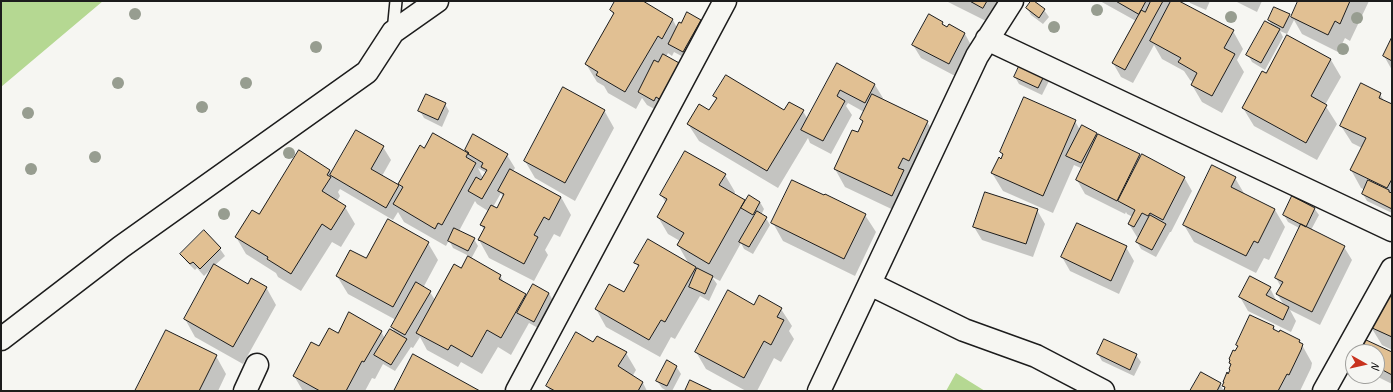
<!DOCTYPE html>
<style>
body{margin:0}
#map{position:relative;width:1393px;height:392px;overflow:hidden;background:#f6f6f2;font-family:Caveat,sans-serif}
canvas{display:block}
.frame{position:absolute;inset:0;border:2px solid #1c1c1c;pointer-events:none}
.north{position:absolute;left:1345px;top:344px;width:40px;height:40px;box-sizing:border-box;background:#f6f6f2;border:1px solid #9f9f9c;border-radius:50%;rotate:98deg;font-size:11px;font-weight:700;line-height:16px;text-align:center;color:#1c1c1c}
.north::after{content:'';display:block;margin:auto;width:14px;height:18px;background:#c8321e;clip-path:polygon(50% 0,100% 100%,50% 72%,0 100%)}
</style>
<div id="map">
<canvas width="1393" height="392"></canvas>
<div class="frame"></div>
<div class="north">N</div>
</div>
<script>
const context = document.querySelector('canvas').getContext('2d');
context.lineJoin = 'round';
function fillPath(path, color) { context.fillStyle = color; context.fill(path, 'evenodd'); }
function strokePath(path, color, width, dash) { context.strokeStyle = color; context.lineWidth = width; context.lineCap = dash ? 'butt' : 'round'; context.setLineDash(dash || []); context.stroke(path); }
const green = new Path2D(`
 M1 1H103L1 87Z
 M956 373 985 391H946Z`);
const shadow = new Path2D(`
 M616 1H641L673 20 677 28 701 21 705 28 687 59 674 52 672 56 668 53 666 57 662 113 647 105 642 98 636 109 608 93 604 86 597 82 586 64 614 16 611 10Z
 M946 1H1005L994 25Z
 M1032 1 1044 10 1049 17 1043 24 1031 15 1027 8Z
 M1100 1H1178L1233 31 1243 49 1237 60 1244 72 1222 113 1202 102 1192 85 1193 82 1190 80 1184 71 1162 59 1154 45 1133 83 1121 77 1113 63 1136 21Z
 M1189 1H1210L1206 10 1190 3Z
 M1235 1H1262L1257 12Z
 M1299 1H1369L1350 41 1345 38 1338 52 1302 34 1294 20 1287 34 1280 31 1283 37 1265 70 1252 62 1248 55 1272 26 1269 20 1289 15 1291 18Z
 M942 23 945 27 965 34 972 47 957 77 921 58 913 45Z
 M1392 39V70L1384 56Z
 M1331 60 1341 77 1325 105 1337 124 1317 160 1254 126 1243 108 1267 74Z
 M1022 61 1050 79 1042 95 1019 84 1015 77Z
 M837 65 875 85 883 98 882 100 927 122 938 139 902 214 845 187 835 169 858 134 863 123 861 119 864 112 848 103 846 106 852 115 831 154 810 143 808 138 778 188 699 141 688 124 710 112 717 100 714 96 785 112 803 111 808 120Z
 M1380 94 1384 101 1392 105V213L1367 201 1363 194 1365 190 1361 188 1351 170 1362 148 1352 143 1341 126Z
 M445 104 449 111 442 127 424 118 420 111Z
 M604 110 614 128 575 201 535 178 525 161Z
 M1075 121 1080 130 1096 133 1098 137 1139 155 1141 158 1184 177 1192 191 1171 232H1170L1156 257 1141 249 1137 242 1139 238 1137 237 1129 224 1133 217 1127 214 1126 212 1125 214 1085 194 1077 180 1083 169 1074 165 1053 213 1003 191 992 173 1003 156 1001 152Z
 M433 134 468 154 466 150 507 155 515 168 513 171 561 197 571 215 560 237 554 234 545 250 548 255 534 281 489 258 479 240 484 230 481 225 488 211 477 204 475 201 459 231 474 239 478 246 471 259 500 275 504 283 525 294 527 297 549 293 553 301 538 328 529 323 511 355 498 347 482 374 461 362 458 367 427 350 420 337 413 348 411 347 395 371 383 364 375 379 372 378 365 391H303L294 376 319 348 338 334 381 331 385 339 395 333 392 327 396 320 348 294 337 276 367 260 428 243 438 260 423 288 430 292 435 300 462 269 469 256 453 248 449 240 446 246 404 222 398 212 393 220 340 189 338 192 340 196 337 201 345 207 355 224 341 247 332 242 301 291 278 277 276 273 246 254 236 237 259 215 330 170 332 174 383 147 391 160 382 176 401 187 399 184 424 150ZM478 168 485 172 486 174 483 178ZM501 193 503 198 497 210 493 207Z
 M725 175 735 192 734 195 744 201 745 203 760 202 764 209 761 215 766 218 770 225 753 254 744 249 741 243 720 281 712 277 717 284 709 301 700 296 675 339 671 337 660 357 606 327 596 309 624 294 639 268 636 263 689 264 678 245 680 241 668 234 658 217 666 203 661 195ZM752 213 758 216 757 218 752 215Z
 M1235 178 1245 195 1275 210 1285 227 1269 260 1264 258 1256 273 1194 242 1184 225Z
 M1314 208 1319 215 1311 230 1344 247 1352 260 1320 325 1290 310 1296 321 1291 332 1248 311 1240 297 1270 288 1277 302 1284 305 1277 294 1281 287 1276 278 1301 229 1288 222 1284 215Z
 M1037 210 1045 224 1033 257 982 240 974 227Z
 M865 215 876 232 855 276 783 241 773 223Z
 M204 232 220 249 225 256 214 266 248 285 266 287 276 305 243 364 195 337 185 319 212 268 204 276 197 268 195 270 186 261 182 254Z
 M1126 247 1134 261 1119 294 1070 271 1062 257Z
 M1392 288V350L1382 345 1371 327Z
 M755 306 781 309 792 326 789 331 794 339 781 362 774 358 757 391H746L706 369 696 352Z
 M1251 316 1274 327 1276 332 1299 341 1302 345 1312 363 1311 368 1300 391H1226L1225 390 1224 391H1192L1220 384 1224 391 1225 389 1224 386V382L1229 375 1231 365 1230 363 1238 347 1237 345Z
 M1365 340 1392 353V384L1376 376 1377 352H1359Z
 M594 343 626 353 636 370 632 377 643 383 647 391H550L547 386Z
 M1098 354 1136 355 1141 362 1134 376 1102 361Z
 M216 356 226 374 218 391H136Z
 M676 366 681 374 672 391H667L662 388 657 381Z`);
const building = new Path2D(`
 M615 1H643L673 19 662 39 658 36 625 92 596 75 598 72 585 64 614 13 610 10Z
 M970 1H987L983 8Z
 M1031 1H1034L1045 9 1039 18 1026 8Z
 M1116 1H1146L1139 14Z
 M1151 1H1163L1125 70 1112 63 1139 14 1141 10 1145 12Z
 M1171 1H1179L1234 30 1224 48 1235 54 1212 96 1191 85 1197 73 1178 62 1181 58 1150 41Z
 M1298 1H1350L1340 24 1335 21 1328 35 1291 17Z
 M1274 7 1290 14 1283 28 1268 20Z
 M687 12 701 20 683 52 668 44 679 22 681 23Z
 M929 14 943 22 942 24 947 27 949 24 965 33 949 64 912 45Z
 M1265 21 1280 29 1261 63 1246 55Z
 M1287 35 1331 59 1311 96 1327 105 1306 143 1242 108 1262 71 1266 73Z
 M1392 37V61L1383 56Z
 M663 54 681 64 661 100 656 97 654 101 638 92 654 60 658 62Z
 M1022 60 1046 72 1038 88 1014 77Z
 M837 63 875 84 865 103 840 90 837 96 845 101 823 141 801 130Z
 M726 75 784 110 789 102 804 110 767 171 687 124 699 104 709 110 717 98 713 96Z
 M1361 83 1381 93 1379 98 1392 104V179L1387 188 1350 170 1366 138 1340 126Z
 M563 87 605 110 565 183 524 161Z
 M426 94 446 103 438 120 418 111Z
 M872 94 928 121 909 161 903 158 898 168 904 170 892 196 834 169 852 130 858 132 863 121 860 119Z
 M1024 97 1076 120 1043 196 991 173 999 157 1001 159 1003 154 1000 152Z
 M1082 125 1097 133 1081 163 1066 156Z
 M356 130 384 146 371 169 399 185 386 208 330 175Z
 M433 133 468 153 466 157 476 163 442 225 438 223 435 229 393 204 403 187 398 184 420 145 424 148Z
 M473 134 508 154 482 199 468 191 476 177 481 180 487 170 481 167 483 163 468 154 469 153 465 150Z
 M1098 134 1140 154 1117 201 1076 180Z
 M299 150 330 170 327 175 331 177 322 191 346 206 331 230 322 224 291 274 267 259 268 257 235 237 252 210 259 214Z
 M685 151 726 174 719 185 745 200 709 264 677 245 684 233 657 217 667 199 660 195Z
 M1142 154 1185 177 1163 220 1150 213 1148 216 1142 213 1134 227 1128 224 1135 210 1118 201Z
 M1212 165 1236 177 1231 187 1275 209 1258 243 1254 241 1246 256 1183 225Z
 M510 169 561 197 549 220 544 217 534 235 538 237 524 264 481 241 478 240 485 227 480 225 491 205 497 208 504 194 498 191Z
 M792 180 824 195 825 194 866 214 844 259 771 223Z
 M1368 180 1389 190V192L1392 193V209L1362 194Z
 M985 192 1038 209 1026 244 973 227Z
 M749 195 760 202 753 215 741 208Z
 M1292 196 1315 208 1306 227 1283 215Z
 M757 211 767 217 749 247 739 242Z
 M1150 215 1166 224 1152 250 1136 242Z
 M388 219 429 242 393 307 336 276 350 250 366 258Z
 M1077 223 1127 246 1111 281 1061 257Z
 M1301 224 1345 246 1312 312 1276 294 1283 282 1275 278Z
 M454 228 475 238 468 251 448 241Z
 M204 230 221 248 200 269 193 262 190 264 180 254Z
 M648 239 696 267 665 322 661 320 649 340 595 309 609 284 624 292 639 265 634 263Z
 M468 256 501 275 499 279 526 294 501 338 487 330 472 357 451 345 448 350 416 333 454 264 461 268Z
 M214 264 248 284 251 278 267 287 233 347 184 319Z
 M697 268 713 276 705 294 689 287Z
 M1250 276 1271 287 1266 295 1289 307 1283 320 1239 297Z
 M416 282 431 291 405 335 391 327Z
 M533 284 549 293 534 322 517 313Z
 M1392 287V337L1370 327Z
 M728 290 754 305 759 295 782 308 777 317 784 320 771 345 764 341 744 378 695 352Z
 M349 312 382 331 364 362 362 361 346 391H320L293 376 311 342 319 346 329 328 338 333Z
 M1250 315 1274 326 1273 329 1279 332 1280 330 1300 340 1299 342 1303 344 1301 350 1289 375 1287 374 1278 391H1226L1224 390 1225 387 1222 386 1224 382H1223L1227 372 1228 374 1230 370 1229 369 1231 364 1229 363 1230 360 1229 359 1233 350 1235 351 1238 346 1236 345Z
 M390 329 407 339 391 365 374 355Z
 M166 330 217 355 199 391H135Z
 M576 332 593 342 597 336 627 352 618 366 643 382 638 391H555L546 386Z
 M1104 339 1137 354 1130 370 1097 354Z
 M1364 339 1392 352V375L1377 367V352H1358Z
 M413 354 480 391H394Z
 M667 360 677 366 667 386 656 381Z
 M1201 372 1221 383 1217 391H1190Z
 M690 380 713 391H685Z`);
const service = new Path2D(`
 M393 32 396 1`);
const minor = new Path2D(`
 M987 39 1392 230
 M870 284 964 330 1036 356 1103 391
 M1 339 121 247 367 72 393 32 437 1
 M245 391 257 365
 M517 391 725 1
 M819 391 977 56 1012 1
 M1324 391 1392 269`);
const trees = [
 [1097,10],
 [135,14],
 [1231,17],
 [1357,18],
 [1054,27],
 [316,47],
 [1343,49],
 [118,83],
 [246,83],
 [202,107],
 [28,113],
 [289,153],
 [95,157],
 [31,169],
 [224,214]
];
fillPath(green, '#b5d892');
fillPath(shadow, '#0003');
fillPath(building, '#e1c093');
strokePath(building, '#1c1c1c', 1);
strokePath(service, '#1c1c1c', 14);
strokePath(minor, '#1c1c1c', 25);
strokePath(service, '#f6f6f2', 11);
strokePath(minor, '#f6f6f2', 22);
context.fillStyle = '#979d90';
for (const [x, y] of trees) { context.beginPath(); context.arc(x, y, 6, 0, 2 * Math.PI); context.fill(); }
</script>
